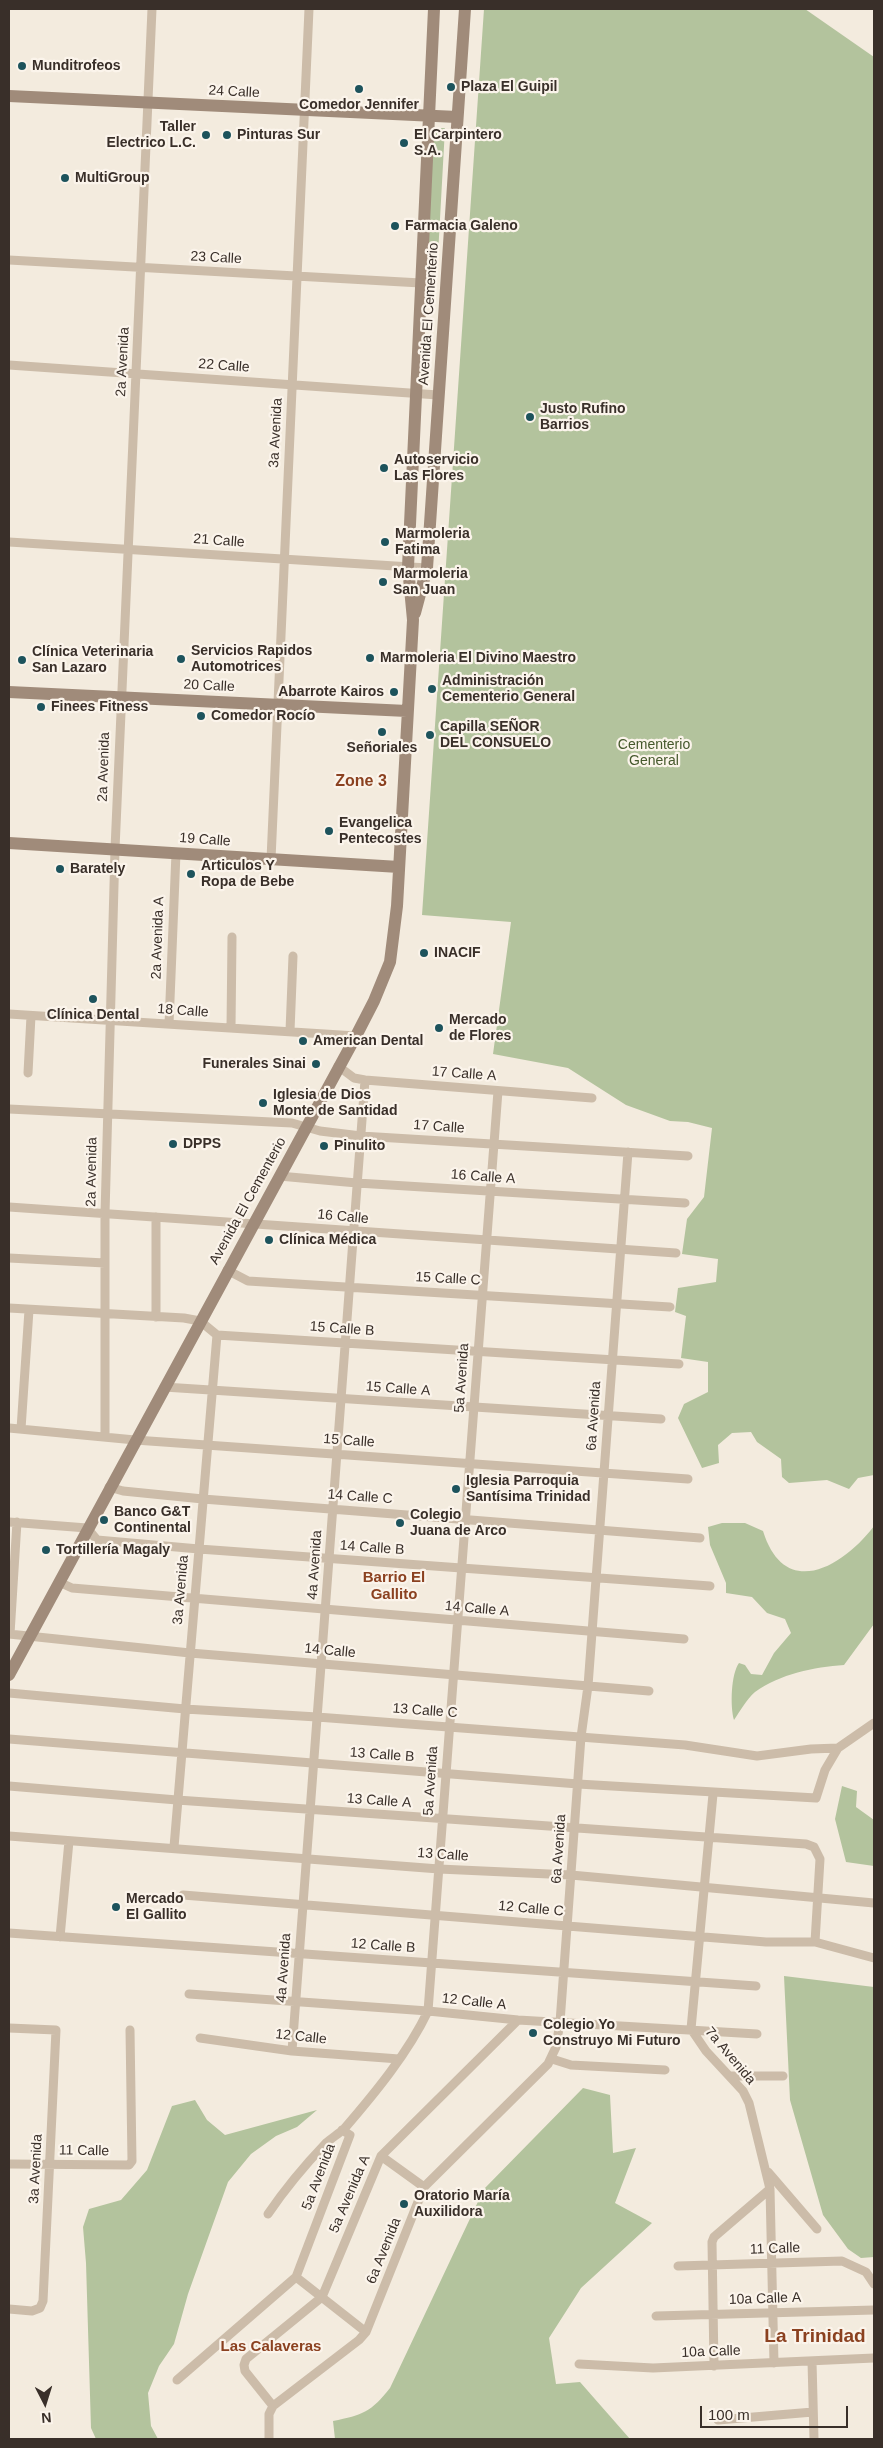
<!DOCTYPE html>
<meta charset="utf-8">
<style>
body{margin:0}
#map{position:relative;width:883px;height:2448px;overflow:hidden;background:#f3ebde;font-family:Arial,sans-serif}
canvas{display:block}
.frame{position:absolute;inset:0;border:10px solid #392f29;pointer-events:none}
.north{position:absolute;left:20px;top:2378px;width:50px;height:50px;-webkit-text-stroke:4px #fbf4eb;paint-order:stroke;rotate:175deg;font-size:14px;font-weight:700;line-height:20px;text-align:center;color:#392f29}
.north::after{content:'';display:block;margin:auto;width:18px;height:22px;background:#392f29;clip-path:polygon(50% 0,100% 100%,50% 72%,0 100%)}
.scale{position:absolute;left:700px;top:2406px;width:148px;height:22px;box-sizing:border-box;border:2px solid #392f29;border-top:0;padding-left:6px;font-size:15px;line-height:18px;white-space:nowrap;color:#392f29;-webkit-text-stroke:4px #fbf4eb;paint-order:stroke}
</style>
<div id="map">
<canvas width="883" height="2448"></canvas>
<div class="frame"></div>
<div class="north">N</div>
<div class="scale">100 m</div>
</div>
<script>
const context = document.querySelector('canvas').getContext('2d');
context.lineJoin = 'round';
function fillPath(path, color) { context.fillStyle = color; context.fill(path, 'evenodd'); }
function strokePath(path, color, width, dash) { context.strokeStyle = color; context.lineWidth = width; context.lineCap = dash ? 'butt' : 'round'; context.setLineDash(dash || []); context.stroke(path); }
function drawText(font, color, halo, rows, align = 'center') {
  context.font = font + ' Arial,sans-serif'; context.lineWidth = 4.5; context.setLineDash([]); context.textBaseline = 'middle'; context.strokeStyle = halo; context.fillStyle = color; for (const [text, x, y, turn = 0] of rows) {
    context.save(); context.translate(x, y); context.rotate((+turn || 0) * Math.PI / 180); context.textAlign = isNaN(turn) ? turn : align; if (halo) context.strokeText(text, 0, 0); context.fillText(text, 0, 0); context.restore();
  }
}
const green = new Path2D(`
 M484 9H805L874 57V1475L858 1478 849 1489 827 1480 789 1483 782 1477 781 1459 757 1442 751 1432 732 1433 718 1445 719 1463 702 1468 678 1418 684 1404 708 1392V1362L681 1358 686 1316 675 1312 678 1288 716 1282 718 1259 682 1254 687 1219 704 1197 712 1128 688 1122 670 1121 626 1105 568 1068 493 1054 511 922 422 915Z
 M433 128H445L437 273 426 272Z
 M722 1523H745L763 1531C785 1601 843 1567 874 1526V1624L844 1665C814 1667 780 1674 755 1692 747 1699 740 1711 734 1720 730 1706 731 1674 739 1663L745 1665 751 1674 762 1675 774 1653 791 1633 785 1619 767 1613 752 1597 726 1593V1583L710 1545 708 1527Z
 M842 1786 857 1791 856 1807 874 1820V1866L846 1862 835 1819Z
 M784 1976 874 1987V2257L861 2258 848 2249 823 2215 790 2100Z
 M583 2088 610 2095 613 2153 636 2148 615 2203 652 2223 581 2288 549 2338 556 2384 580 2382 630 2439H335L333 2421C363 2415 371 2412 390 2388L484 2189Z
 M195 2100 207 2120 225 2135 317 2110 297 2127 276 2136 251 2154 228 2182 188 2294 174 2344 159 2366 148 2393 151 2426 158 2439H96L91 2428 86 2263 83 2227 89 2209 121 2200 147 2170 172 2106Z`);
const minor = new Path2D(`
 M9 260 421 283
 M9 365 438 395
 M9 542 427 568
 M271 859 309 9
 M9 1014 356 1036
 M169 1024 176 853
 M231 1028 232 937
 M290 1031 293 956
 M338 1066 354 1078 365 1080 592 1098
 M28 1073 31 1016
 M9 1109 292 1123 320 1131 361 1136 688 1156
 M279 1176 357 1183 685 1203
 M9 1207 676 1253
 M9 1258 105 1263
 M227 1270 248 1281 670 1307
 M9 1308 184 1318 200 1321 217 1335 679 1364
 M156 1317V1217
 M164 1387 661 1419
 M9 1428 135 1440 688 1479
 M21 1429 29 1310
 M105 1437V1214L115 849 152 9
 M109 1487 123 1491 203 1499 700 1538
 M9 1522 87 1528 97 1540 199 1549 710 1586
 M59 1582 72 1588 684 1639
 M9 1634 190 1653 649 1691
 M10 1634 17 1522
 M9 1693 185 1709 317 1717 685 1745 757 1756 811 1749 838 1748
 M9 1739 578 1784 816 1798 825 1770 838 1748 874 1723
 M9 1786 177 1800 806 1844 814 1847 820 1859 815 1942
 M713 1794 691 2029 706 2051 743 2091 749 2103 770 2189 774 2363
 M9 1836 439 1869 571 1875 874 1903
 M174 1847 217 1335
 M183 1895 766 1942H815L874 1958
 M9 1933 756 1986
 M60 1937 69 1841
 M189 1994 428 2011 518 2020 757 2034
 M9 2028 56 2030 43 2301 40 2308 32 2311 9 2309
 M200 2038 292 2051 399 2059
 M292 2051 365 1080
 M552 2059 571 2065 665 2070
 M731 2076H783
 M381 2156 424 2187
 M9 2164 129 2165 132 2161 130 2030
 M768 2172 817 2229
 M268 2214C285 2189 305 2165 326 2143 332 2138 338 2134 344 2129 375 2093 408 2053 428 2011L498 1091
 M678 2266 842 2261 866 2272 874 2284
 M296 2277 366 2332
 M656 2316 874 2310
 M812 2361 814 2439
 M579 2364 653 2368 874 2358
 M714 2366 712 2242 714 2237 770 2189
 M177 2380 296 2277 350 2135 342 2130
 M273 2406 245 2371 244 2365 246 2359 322 2297 381 2156 518 2020
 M718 2420 813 2412
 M269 2439V2414L273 2406 359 2340 366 2332 424 2187 548 2064 556 2047 560 2022 581 1737 588 1686 628 1152`);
const secondary = new Path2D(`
 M9 96 457 117
 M415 613 427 568 465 9
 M9 692 407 711
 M9 843 399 867
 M9 1675 356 1036 374 1001 390 962 397 906 413 620 408 567 434 9`);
const markers = [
 [22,66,5,"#1d535c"],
 [451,87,5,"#1d535c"],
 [359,89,5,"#1d535c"],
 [206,135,5,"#1d535c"],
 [227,135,5,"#1d535c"],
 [404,143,5,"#1d535c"],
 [65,178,5,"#1d535c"],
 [395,226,5,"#1d535c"],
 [530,417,5,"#1d535c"],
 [384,468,5,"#1d535c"],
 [385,542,5,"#1d535c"],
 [383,582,5,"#1d535c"],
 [370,658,5,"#1d535c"],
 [181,659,5,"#1d535c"],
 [22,660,5,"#1d535c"],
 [432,689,5,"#1d535c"],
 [394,692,5,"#1d535c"],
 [41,707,5,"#1d535c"],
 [201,716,5,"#1d535c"],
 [382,732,5,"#1d535c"],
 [430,735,5,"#1d535c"],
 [329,831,5,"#1d535c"],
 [60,869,5,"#1d535c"],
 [191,874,5,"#1d535c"],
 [424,953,5,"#1d535c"],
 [93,999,5,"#1d535c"],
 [439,1028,5,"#1d535c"],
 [303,1041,5,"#1d535c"],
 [316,1064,5,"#1d535c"],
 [263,1103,5,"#1d535c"],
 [173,1144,5,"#1d535c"],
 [324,1146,5,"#1d535c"],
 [269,1240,5,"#1d535c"],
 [456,1489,5,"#1d535c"],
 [104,1520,5,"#1d535c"],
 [400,1523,5,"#1d535c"],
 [46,1550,5,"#1d535c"],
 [116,1907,5,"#1d535c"],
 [533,2033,5,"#1d535c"],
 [404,2204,5,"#1d535c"]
];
const poiNames = [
 ["Munditrofeos",32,66],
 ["Plaza El Guipil",461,87],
 ["Comedor Jennifer",359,105,"center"],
 ["Taller",196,127,"right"],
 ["Electrico L.C.",196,143,"right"],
 ["Pinturas Sur",237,135],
 ["El Carpintero",414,135],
 ["S.A.",414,151],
 ["MultiGroup",75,178],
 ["Farmacia Galeno",405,226],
 ["Justo Rufino",540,409],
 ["Barrios",540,425],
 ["Autoservicio",394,460],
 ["Las Flores",394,476],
 ["Marmoleria",395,534],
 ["Fatima",395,550],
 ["Marmoleria",393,574],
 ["San Juan",393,590],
 ["Servicios Rapidos",191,651],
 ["Automotrices",191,667],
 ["Clínica Veterinaria",32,652],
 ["San Lazaro",32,668],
 ["Marmoleria El Divino Maestro",380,658],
 ["Administración",442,681],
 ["Cementerio General",442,697],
 ["Abarrote Kairos",384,692,"right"],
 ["Finees Fitness",51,707],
 ["Comedor Rocío",211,716],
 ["Capilla SEÑOR",440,727],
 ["DEL CONSUELO",440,743],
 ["Señoriales",382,748,"center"],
 ["Evangelica",339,823],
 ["Pentecostes",339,839],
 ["Articulos Y",201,866],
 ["Ropa de Bebe",201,882],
 ["Barately",70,869],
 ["INACIF",434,953],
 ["Clínica Dental",93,1015,"center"],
 ["Mercado",449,1020],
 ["de Flores",449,1036],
 ["American Dental",313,1041],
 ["Funerales Sinai",306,1064,"right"],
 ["Iglesia de Dios",273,1095],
 ["Monte de Santidad",273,1111],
 ["DPPS",183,1144],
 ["Pinulito",334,1146],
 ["Clínica Médica",279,1240],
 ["Iglesia Parroquia",466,1481],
 ["Santísima Trinidad",466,1497],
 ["Banco G&T",114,1512],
 ["Continental",114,1528],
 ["Colegio",410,1515],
 ["Juana de Arco",410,1531],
 ["Tortillería Magaly",56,1550],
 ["Mercado",126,1899],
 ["El Gallito",126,1915],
 ["Colegio Yo",543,2025],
 ["Construyo Mi Futuro",543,2041],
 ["Oratorio María",414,2196],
 ["Auxilidora",414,2212]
];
const streetNames = [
 ["24 Calle",234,92,3],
 ["23 Calle",216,258,3],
 ["Avenida El Cementerio",429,314,-86],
 ["2a Avenida",123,362,-87],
 ["22 Calle",224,366,4],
 ["3a Avenida",276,433,-87],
 ["21 Calle",219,541,4],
 ["20 Calle",209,686,3],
 ["2a Avenida",104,767,-88],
 ["19 Calle",205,840,4],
 ["2a Avenida A",158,938,-88],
 ["18 Calle",183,1011,4],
 ["17 Calle A",464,1074,4],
 ["17 Calle",439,1127,4],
 ["2a Avenida",92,1172,-89],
 ["16 Calle A",483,1177,4],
 ["Avenida El Cementerio",248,1201,-61],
 ["16 Calle",343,1217,5],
 ["15 Calle C",448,1279,3],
 ["15 Calle B",342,1329,4],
 ["5a Avenida",462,1378,-86],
 ["15 Calle A",398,1389,4],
 ["6a Avenida",594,1416,-86],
 ["15 Calle",349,1441,4],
 ["14 Calle C",360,1497,4],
 ["14 Calle B",372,1548,4],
 ["4a Avenida",315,1565,-86],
 ["3a Avenida",181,1590,-85],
 ["14 Calle A",477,1609,5],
 ["14 Calle",330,1651,5],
 ["13 Calle C",425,1711,4],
 ["13 Calle B",382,1755,4],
 ["5a Avenida",431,1781,-86],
 ["13 Calle A",379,1801,4],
 ["6a Avenida",559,1849,-86],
 ["13 Calle",443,1855,4],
 ["12 Calle C",531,1909,5],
 ["12 Calle B",383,1946,4],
 ["4a Avenida",284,1968,-86],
 ["12 Calle A",474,2002,6],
 ["12 Calle",301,2037,6],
 ["7a Avenida",730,2056,50],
 ["11 Calle",84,2151,1],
 ["3a Avenida",36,2169,-87],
 ["5a Avenida",319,2177,-69],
 ["5a Avenida A",350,2194,-67],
 ["11 Calle",775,2249,-2],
 ["6a Avenida",384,2251,-68],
 ["10a Calle A",765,2299,-2],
 ["10a Calle",711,2352,-2]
];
const parkNames = [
 ["Cementerio",654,745],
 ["General",654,761]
];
const neighbourhoodNames = [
 ["Barrio El",394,1578],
 ["Gallito",394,1595],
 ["Las Calaveras",271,2347]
];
const quarterNames = [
 ["Zone 3",361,782]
];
const districtNames = [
 ["La Trinidad",815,2337]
];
fillPath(green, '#b3c39d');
strokePath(minor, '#ccbca9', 9);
strokePath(secondary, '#a08b7a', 12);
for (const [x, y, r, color] of markers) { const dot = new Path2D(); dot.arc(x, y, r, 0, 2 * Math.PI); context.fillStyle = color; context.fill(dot); strokePath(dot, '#fbf4eb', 2); }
drawText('bold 14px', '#392f29', '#fbf4eb', poiNames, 'left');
drawText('14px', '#392f29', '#fbf4eb', streetNames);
drawText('14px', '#45582c', '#fbf4eb', parkNames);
drawText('bold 15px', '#8b4120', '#fbf4eb', neighbourhoodNames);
drawText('bold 16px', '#8b4120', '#fbf4eb', quarterNames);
drawText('bold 19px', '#8b4120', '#fbf4eb', districtNames);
</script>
